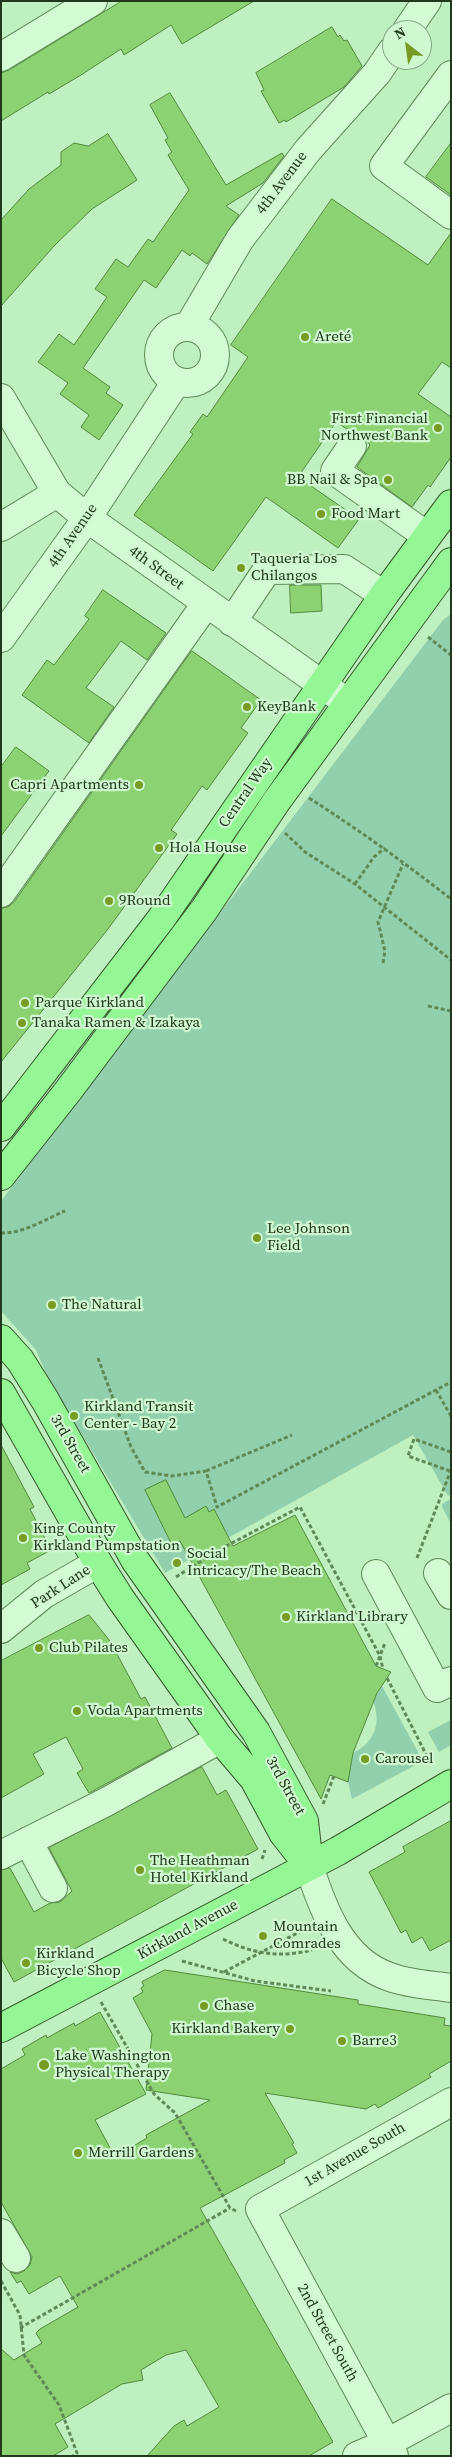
<!DOCTYPE html>
<meta charset="utf-8">
<style>
body{margin:0}
#map{position:relative;width:452px;height:2457px;overflow:hidden;background:#bff0c0;font-family:"Source Serif 4",serif}
canvas{display:block}
.frame{position:absolute;inset:0;border:2px solid #22381c;pointer-events:none}
.north{position:absolute;left:382px;top:20px;width:50px;height:50px;box-sizing:border-box;background:#cff7d0;border:1px solid #8aab88;border-radius:50%;rotate:330deg;font-size:14px;font-weight:700;line-height:20px;text-align:center;color:#22381c}
.north::after{content:'';display:block;margin:auto;width:18px;height:22px;background:#779c23;clip-path:polygon(50% 0,100% 100%,50% 72%,0 100%)}
</style>
<div id="map">
<canvas width="452" height="2457"></canvas>
<div class="frame"></div>
<div class="north">N</div>
</div>
<script>
const context = document.querySelector('canvas').getContext('2d');
context.lineJoin = 'round';
function fillPath(path, color) { context.fillStyle = color; context.fill(path, 'evenodd'); }
function strokePath(path, color, width, dash) { context.strokeStyle = color; context.lineWidth = width; context.lineCap = dash ? 'butt' : 'round'; context.setLineDash(dash || []); context.stroke(path); }
function drawText(font, color, halo, rows, align = 'center') {
  context.font = font + ' "Source Serif 4",serif'; context.lineWidth = 4.5; context.setLineDash([]); context.textBaseline = 'middle'; context.strokeStyle = halo; context.fillStyle = color; for (const [text, x, y, turn = 0] of rows) {
    context.save(); context.translate(x, y); context.rotate((+turn || 0) * Math.PI / 180); context.textAlign = isNaN(turn) ? turn : align; if (halo) context.strokeText(text, 0, 0); context.fillText(text, 0, 0); context.restore();
  }
}
const green = new Path2D(`
 M451 614V1494L448 1496 413 1435 165 1573 48 1378 36 1350 1 1311V1201L443 620Z
 M451 1499V1524L442 1507V1504Z
 M382 1686 423 1761 352 1799 348 1782 353 1753C374 1743 382 1723 373 1701Z
 M451 1720V1745L439 1752 428 1732Z`);
const building = new Path2D(`
 M122 1H254L182 44 171 25 124 55 121 49 81 75 49 94 48 92 1 121V73L9 70Z
 M332 27 338 37 340 35 344 41 347 40 362 66 344 87 286 122 285 120 279 123 261 91 264 90 256 73Z
 M170 93 226 185 282 153 284 156 263 183 226 206 239 215 207 264 192 253 190 256 182 250 156 288 144 280 83 368 110 387 106 393 123 405 99 440 81 427 89 415 60 394 68 383 38 362 59 334 74 345 107 297 95 289 116 259 128 267 148 239 153 242 189 190 168 155 172 152 165 140 168 138 150 105Z
 M108 134 137 180 92 209 55 245 1 306V220L29 189 61 165V152L74 143 88 146Z
 M451 143V195L426 177Z
 M332 199 428 265 451 233V368L442 362 418 394 451 417V457L430 487 428 485 412 507 357 467 370 445 361 433 350 431 336 422 298 477 359 519 338 548 266 497 213 571 134 515 193 434 190 432 203 414 207 417 248 357 231 345Z
 M290 585H321L322 611 291 613Z
 M103 590 166 633 147 660 121 641 86 688 114 707 89 743 22 695 47 660 54 665 89 619 85 616Z
 M192 651 261 700 241 728 248 733 207 790 202 786 171 830 177 834 108 929 1 1062V908L8 907 14 902Z
 M16 747 49 771 1 836V767Z
 M1 1445 34 1507 30 1509 51 1550 27 1563 30 1569 1 1585Z
 M166 1480 185 1518 206 1506 209 1512 214 1509 233 1546 295 1515 376 1666 391 1672 377 1693 353 1753 348 1782 330 1775 321 1799 180 1541 172 1545 145 1490Z
 M89 1615 110 1641 141 1699 145 1697 172 1748 89 1793 77 1773 83 1769 66 1737 33 1754 44 1774 1 1798V1661Z
 M202 1767 217 1795 226 1790 258 1849 14 1982 1 1958V1870L10 1868 34 1912 50 1903 60 1902 72 1891 49 1848Z
 M451 1821V1940L430 1951 422 1937 412 1943 406 1930 401 1933 369 1872 405 1852 403 1847Z
 M165 1970 358 2000V2004L445 2018 444 2025 451 2026V2061L429 2074 431 2077 378 2108 375 2104 366 2109 265 2093 294 2143 292 2144 297 2153 284 2160 285 2163 200 2208 333 2442 309 2456H147L174 2426 184 2420 187 2426 219 2407 186 2350 166 2355 141 2370 143 2380 122 2384 55 2424 68 2447 53 2456H1V2349L14 2360 42 2343 36 2333 40 2329 78 2307 60 2276 29 2294 21 2281 17 2283 10 2272 17 2274 24 2271 30 2265 32 2257 1 2202V2069L25 2055 22 2049 46 2035 47 2038 74 2023 75 2026 100 2012 146 2094 95 2120 115 2157 147 2138 146 2135 210 2100 146 2090 152 2034 133 1998 143 1992 141 1988 144 1986 142 1982Z`);
const path = new Path2D(`
 M428 637 451 655
 M309 798C359 830 405 863 451 899
 M285 833 305 852 355 884 451 960
 M355 884 374 857 385 848
 M383 963 385 951 378 922 403 864
 M428 1006 451 1011
 M1 1233C22 1234 46 1219 65 1211
 M98 1358 131 1447 145 1472 172 1476 206 1471 217 1507 451 1382
 M436 1390 451 1416
 M206 1471 292 1435
 M450 1471 408 1456 414 1439 451 1452
 M417 1558 451 1470
 M176 1577 217 1551 300 1507 380 1656 383 1669
 M376 1666 385 1643
 M387 1678 431 1764
 M323 1804 334 1776
 M262 1859 265 1850
 M223 1939C253 1954 280 1958 312 1950
 M182 1961 255 1981 331 1991
 M224 1972 303 1930
 M101 2002 154 2094 175 2113 230 2208 236 2211
 M1 2281 20 2315 24 2355 59 2405 77 2453 73 2456
 M20 2328 230 2208`);
const minor = new Path2D(`
 M407 30 427 1
 M1 57 93 1
 M451 75 384 166 451 215
 M159 355a28 28 0 1 1 56 0a28 28 0 1 1-56 0Z
 M194 328 193 319 240 239 308 150 377 73 392 51
 M1 398 57 493 87 518 348 703
 M352 446 335 471 427 536
 M1 527 57 493
 M232 622 267 570 344 569 384 595
 M1 638 87 518 176 382
 M1 893 206 604
 M438 1573 451 1595
 M376 1574 437 1688 451 1681
 M1 1629 44 1594 98 1563
 M28 1841 53 1888
 M1 1855 106 1802 220 1739
 M309 1866C323 1910 342 1961 390 1977 408 1984 431 1985 451 1988
 M1 2233 16 2258
 M357 2456 387 2443 451 2408
 M394 2456 260 2209 451 2102`);
const major = new Path2D(`
 M1 1127 161 919 384 595 451 504
 M1 1176 68 1091 204 910 276 802 451 562
 M1 1339 20 1360 45 1400 135 1560 256 1732 304 1821 309 1866
 M1 1393 98 1563 120 1598 220 1739 254 1779 283 1833 309 1866
 M1 2028 338 1851 451 1784`);
const markers = [
 [305,337,5,"#779c23"],
 [438,428,5,"#779c23"],
 [388,480,5,"#779c23"],
 [321,514,5,"#779c23"],
 [241,568,5,"#779c23"],
 [247,707,5,"#779c23"],
 [139,785,5,"#779c23"],
 [159,848,5,"#779c23"],
 [109,901,5,"#779c23"],
 [25,1003,5,"#779c23"],
 [22,1023,5,"#779c23"],
 [257,1238,5,"#779c23"],
 [52,1305,5,"#779c23"],
 [74,1416,5,"#779c23"],
 [23,1538,5,"#779c23"],
 [177,1563,5,"#779c23"],
 [286,1617,5,"#779c23"],
 [39,1648,5,"#779c23"],
 [77,1711,5,"#779c23"],
 [365,1759,5,"#779c23"],
 [140,1870,5,"#779c23"],
 [263,1936,5,"#779c23"],
 [26,1963,5,"#779c23"],
 [204,2006,5,"#779c23"],
 [290,2029,5,"#779c23"],
 [342,2041,5,"#779c23"],
 [44,2065,6,"#779c23"],
 [78,2153,5,"#779c23"]
];
const streetNames = [
 ["4th Avenue",282,183,-53],
 ["4th Avenue",73,536,-55],
 ["4th Street",156,568,36],
 ["Central Way",246,793,-55],
 ["3rd Street",70,1444,60],
 ["Park Lane",61,1587,-33],
 ["3rd Street",285,1786,61],
 ["Kirkland Avenue",188,1930,-28],
 ["1st Avenue South",355,2155,-30],
 ["2nd Street South",327,2333,61]
];
const poiNames = [
 ["Areté",315,337],
 ["First Financial",428,419,"right"],
 ["Northwest Bank",428,436,"right"],
 ["BB Nail & Spa",378,480,"right"],
 ["Food Mart",331,514],
 ["Taqueria Los",251,559],
 ["Chilangos",251,576],
 ["KeyBank",257,707],
 ["Capri Apartments",129,785,"right"],
 ["Hola House",169,848],
 ["9Round",119,901],
 ["Parque Kirkland",35,1003],
 ["Tanaka Ramen & Izakaya",32,1023],
 ["Lee Johnson",267,1229],
 ["Field",267,1246],
 ["The Natural",62,1305],
 ["Kirkland Transit",84,1407],
 ["Center - Bay 2",84,1424],
 ["King County",33,1529],
 ["Kirkland Pumpstation",33,1546],
 ["Social",187,1554],
 ["Intricacy/The Beach",187,1571],
 ["Kirkland Library",296,1617],
 ["Club Pilates",49,1648],
 ["Voda Apartments",87,1711],
 ["Carousel",375,1759],
 ["The Heathman",150,1861],
 ["Hotel Kirkland",150,1878],
 ["Mountain",273,1927],
 ["Comrades",273,1944],
 ["Kirkland",36,1954],
 ["Bicycle Shop",36,1971],
 ["Chase",214,2006],
 ["Kirkland Bakery",280,2029,"right"],
 ["Barre3",352,2041],
 ["Lake Washington",55,2056],
 ["Physical Therapy",55,2073],
 ["Merrill Gardens",88,2153]
];
fillPath(green, '#92cfac');
fillPath(building, '#8cd172');
strokePath(building, '#528a3b', 1);
strokePath(minor, '#5e8a56', 30);
strokePath(major, '#35572b', 30);
strokePath(path, '#5e8a56', 3, [4, 2.5]);
strokePath(minor, '#d2fbd3', 28);
strokePath(major, '#94f694', 28);
for (const [x, y, r, color] of markers) { const dot = new Path2D(); dot.arc(x, y, r, 0, 2 * Math.PI); context.fillStyle = color; context.fill(dot); strokePath(dot, '#cff7d0', 2); }
drawText('15px', '#22381c', '#cff7d0', streetNames);
drawText('15px', '#22381c', '#cff7d0', poiNames, 'left');
</script>
